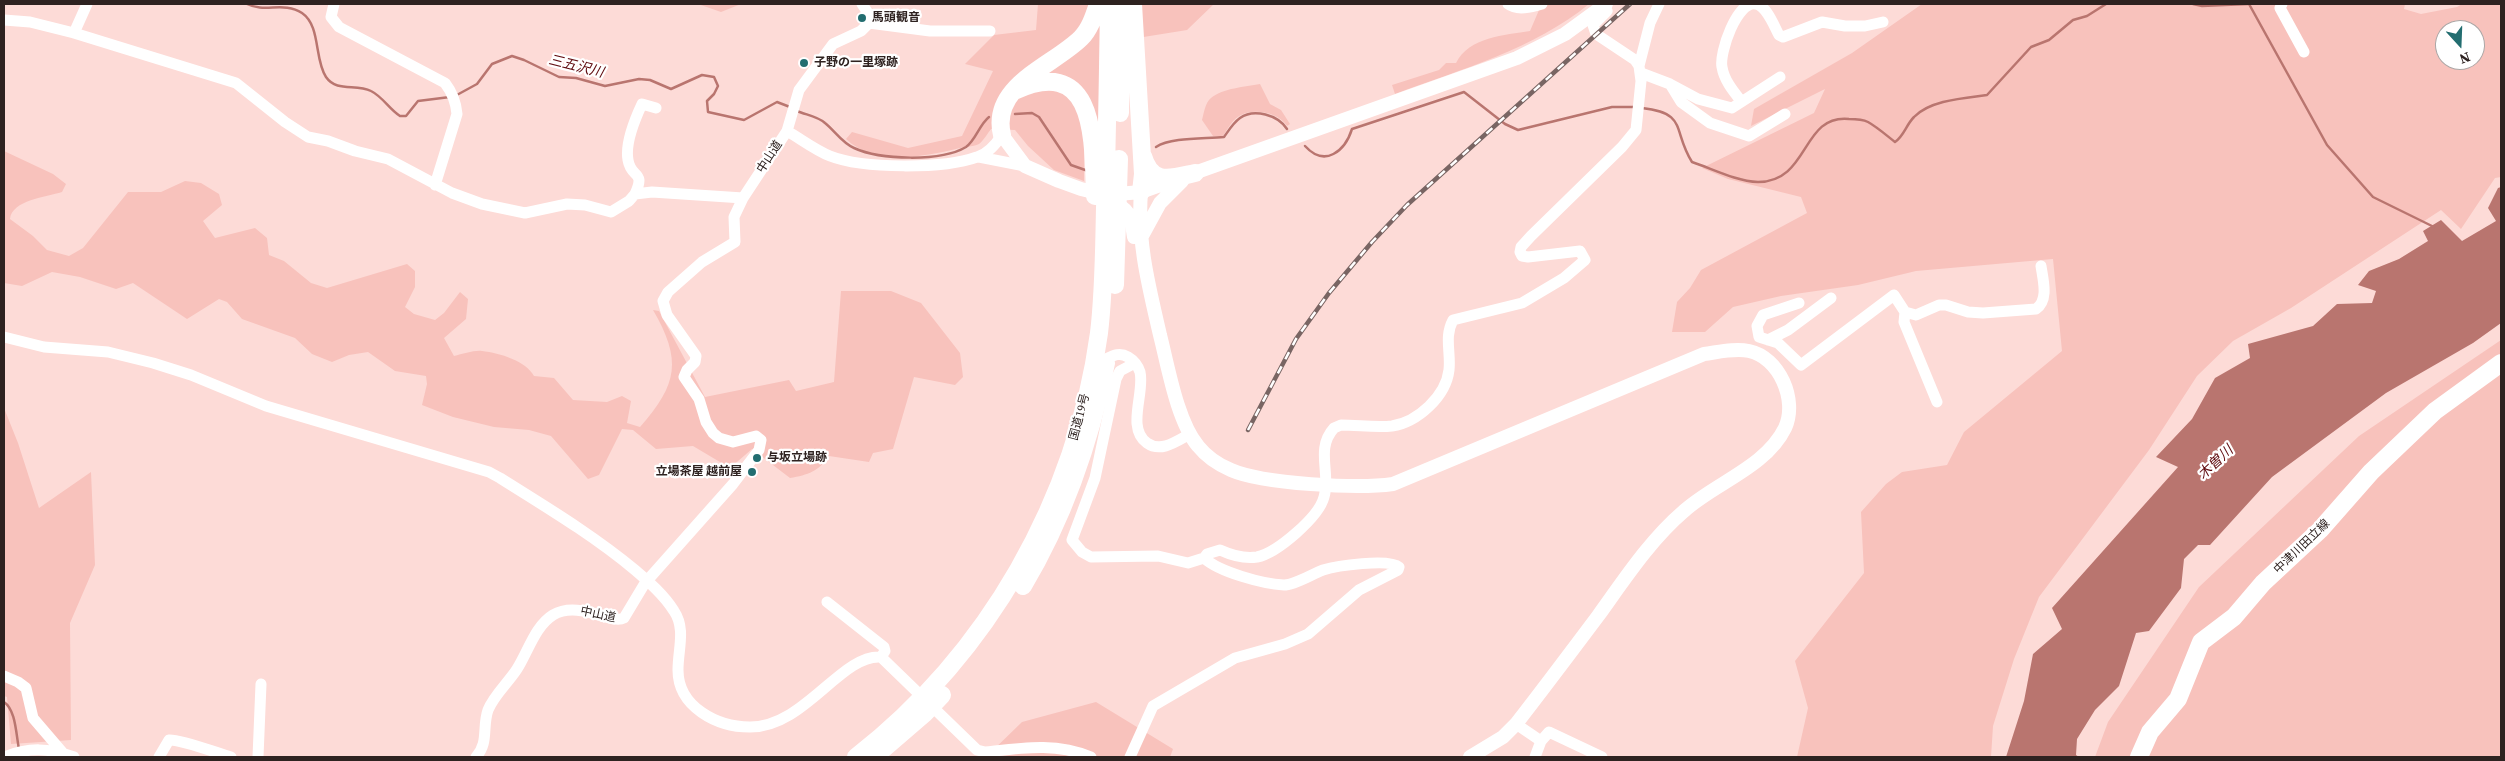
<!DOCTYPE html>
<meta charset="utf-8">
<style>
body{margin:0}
#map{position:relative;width:2505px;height:761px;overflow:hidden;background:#fddbd7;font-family:"Source Serif 4",serif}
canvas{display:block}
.frame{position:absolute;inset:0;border:5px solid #2e2220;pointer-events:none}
.north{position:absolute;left:2435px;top:20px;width:50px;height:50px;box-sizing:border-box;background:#fff;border:1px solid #aba7a6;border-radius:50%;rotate:160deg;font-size:14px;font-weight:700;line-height:20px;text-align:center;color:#2e2220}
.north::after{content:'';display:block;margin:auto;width:18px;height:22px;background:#226d70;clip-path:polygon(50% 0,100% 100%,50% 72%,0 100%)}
</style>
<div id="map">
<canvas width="2505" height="761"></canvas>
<div class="frame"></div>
<div class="north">N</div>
</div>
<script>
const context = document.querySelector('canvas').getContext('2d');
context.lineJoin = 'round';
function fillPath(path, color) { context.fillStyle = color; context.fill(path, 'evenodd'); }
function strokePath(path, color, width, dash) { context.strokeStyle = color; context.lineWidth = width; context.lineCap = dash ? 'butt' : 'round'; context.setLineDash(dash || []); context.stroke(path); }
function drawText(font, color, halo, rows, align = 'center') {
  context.font = font + ' "Source Serif 4","Noto Sans JP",serif'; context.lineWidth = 4.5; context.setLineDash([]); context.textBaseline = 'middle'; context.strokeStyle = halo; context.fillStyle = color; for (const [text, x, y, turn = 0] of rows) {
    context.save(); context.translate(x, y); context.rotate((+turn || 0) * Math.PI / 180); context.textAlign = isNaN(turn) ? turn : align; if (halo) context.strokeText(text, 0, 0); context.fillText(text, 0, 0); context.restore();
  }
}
const green = new Path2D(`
 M698 4H741L721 12Z
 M1038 4H1214L1187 30 1100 44 1099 122 1084 125V181L1054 170 1028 146 1015 130 991 129C988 133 983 141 979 144 973 147 963 147 956 149 922 157 874 166 846 139L852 132 908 148 962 136 993 71 965 64 994 35 1036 30Z
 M1546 4H1589C1534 49 1462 69 1395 94L1392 85 1439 70 1446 63H1456C1469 37 1505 35 1530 31L1539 10Z
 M1922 4H2405L2404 9 2421 14 2457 7 2462 4H2501V177L2495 178 2461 229 2441 210 2291 308 2233 341 2197 376 2149 450 2039 597 2014 659 1993 726 1991 757H1797L1808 708 1795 661 1864 573 1861 512 1886 484 1902 472 1947 465 1964 432 2062 351 2053 259 1916 271 1858 285 1781 296 1733 307 1705 332H1672L1677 302 1690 288 1701 270 1807 213 1801 197 1728 179 1702 168 1814 113 1825 89 1751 126 1754 109 1852 53ZM2445 30H2475V60H2445Z
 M1260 84 1270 104 1281 110 1290 124 1287 126C1279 113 1255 108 1241 115 1233 119 1228 128 1223 136H1213L1202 120C1204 113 1205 103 1211 98 1223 88 1245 87 1260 84Z
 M4 151 53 174 66 184 62 192C46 197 12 200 10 219L33 236 47 250 69 256 83 248 128 192H161L185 181 201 183 219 194 222 205 203 221 215 238 255 228 267 238 269 255 284 261 311 283 327 288 407 264 415 271V287L405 307 414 314 435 320 444 313 460 292 468 299 466 319 444 338 454 356C463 354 474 350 482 351 500 353 526 361 534 376L554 378 573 400 607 402 622 396 631 401 627 423 640 427C678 384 682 360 653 310L659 311 705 397 789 380 796 391 834 382 841 291H891L921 303 960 353 963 377 955 385 914 377 893 449 873 453 869 462 829 456C819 471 808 475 790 478L752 449 730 468 693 446 656 449 633 430 622 429 599 475 588 479 551 436 529 430 494 427 453 417 422 405 427 384 426 376 395 371 368 352 349 355 332 362 312 354 295 338 242 319 227 302 219 299 187 319 133 283 116 289 80 277 52 272 22 286 4 283Z
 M2501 340V757H2095L2108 722 2199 587 2359 436Z
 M4 408 18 443 39 508 91 472 95 565 70 623 71 740 11 744 7 697 4 696Z
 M1096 702 1173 749 1170 757H986L1022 722Z`);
const water = new Path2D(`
 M2501 187V323L2473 343 2386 393 2272 477 2210 545H2198L2184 559 2181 588 2149 631 2136 633 2119 686 2095 710 2077 739 2076 755 2079 757H2006L2024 701 2033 654 2062 629 2052 608 2178 467 2156 457 2192 419 2215 378 2250 358 2248 344 2313 326 2337 304 2372 303 2376 291 2358 285 2369 271 2399 259 2428 241 2423 231 2441 220 2462 241 2496 221 2488 208 2498 188Z`);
const stream = new Path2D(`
 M247 4C265 13 284 1 302 13 321 26 314 59 326 77 337 93 356 83 371 91 383 97 389 109 400 116H406L418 101 450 97
 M2193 4 2202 6 2248 4
 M2249 4 2327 145 2373 197 2434 227
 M455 96 477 84 492 64 512 56 524 60 559 77 576 78 605 86 639 79 650 80 671 89 702 75 714 77 718 86 714 94 707 101 708 112 744 120 777 102 790 107
 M1642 108C1688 113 1672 130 1692 162 1713 169 1736 181 1758 182 1810 182 1801 114 1849 119 1855 119 1862 119 1868 122 1877 127 1886 135 1895 142 1904 136 1906 125 1914 117 1930 100 1965 98 1987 95L2031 47 2049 40 2073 20 2087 16 2106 4
 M797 111C806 115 817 116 825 123 835 131 842 143 854 148 880 160 941 162 966 147 976 140 979 125 989 117
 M1015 114 1032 113 1039 117 1071 165 1088 171
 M1305 146C1325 168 1345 151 1352 129L1464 92 1505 124 1518 130 1612 107H1636
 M1156 147C1171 137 1205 139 1224 137 1229 130 1233 123 1240 118 1254 108 1278 115 1287 129
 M4 702C16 710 16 735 19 749`);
const minor = new Path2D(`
 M334 4 331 17 339 27 445 83C452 92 456 103 457 114L435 185
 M1508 4C1517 11 1532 7 1542 4
 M2282 4 2280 8 2304 52
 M4 20 30 22 74 33 236 83 285 122 308 137 328 141 355 151 388 159 452 193 482 204 525 213 567 204 585 205 611 212 629 201 635 194 652 192 743 198
 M869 23 930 31H990
 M74 33 87 4
 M1639 66 1650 23 1659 4
 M1641 73 1670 84 1681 102 1710 123 1749 136 1785 114
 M1670 84 1698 99 1732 108 1780 77
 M1741 101C1733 91 1724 80 1722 67 1719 53 1737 0 1756 4 1767 6 1774 26 1779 35L1783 37 1822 22 1845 26H1865L1883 22
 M787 131C801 139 815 150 830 156 863 169 944 169 977 157 988 154 996 144 1002 135
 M979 157 1025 166
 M635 194C646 170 631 179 628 160 625 144 635 119 642 104L656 108
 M1799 303 1763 315 1757 326 1759 337 1778 343 1801 365 1894 295 1905 312 1904 322 1937 402
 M1905 312 1916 315 1939 305H1946L1968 312 1983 313 2036 309C2049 300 2043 280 2041 266
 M4 337 44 347 108 352 153 363 191 375 266 406 489 472 500 478C546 507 593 535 635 570 649 582 664 595 674 611 686 629 678 649 678 670 678 707 717 727 750 727 805 727 841 654 881 657L977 750 985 752C1021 748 1056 742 1091 757
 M1768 340 1788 330 1831 298
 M1106 359C1114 355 1120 352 1128 357 1133 360 1138 366 1140 372 1145 393 1126 428 1147 443 1161 453 1177 441 1190 434
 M1135 363 1120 371 1116 379 1095 478 1072 540 1082 552 1091 557 1158 556 1188 563 1204 558
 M827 602 884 647 885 651 881 657
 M4 676 18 682 26 688 33 718 63 753
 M1516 724 1541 741 1535 757
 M1541 741 1549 732 1602 757
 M4 757C29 747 49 748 74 757
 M159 757 169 740C180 739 217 753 231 757
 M258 757 261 684
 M476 757C489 743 482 727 488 710 494 695 508 683 517 669 528 652 535 626 553 615 579 600 611 625 624 618L645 583 733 484 759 450 761 440 756 436 733 442 719 438 713 433 706 422 699 399 684 377 687 370 695 362 696 356 667 315 663 301 668 292 702 262 735 242 734 217 743 198 787 131 799 90 833 44 861 31 869 23 868 13 862 4
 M1130 757 1153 706 1235 658 1285 644 1308 634 1359 590 1398 570 1399 567C1389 558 1336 566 1323 570 1312 574 1295 585 1284 585 1263 584 1219 572 1204 558L1207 554 1220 550C1231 555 1244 559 1257 557 1277 553 1319 517 1324 497 1331 473 1315 449 1334 428L1341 425C1358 425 1376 428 1392 426 1418 422 1446 396 1449 370 1451 352 1444 337 1453 320L1522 303 1564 278 1585 260 1580 251 1528 257 1522 256 1520 252 1521 247 1531 236 1622 147 1636 130 1641 81 1639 66 1635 60 1596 34 1593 25 1607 11 1603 6`);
const tertiary = new Path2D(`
 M1002 135 1025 166 1059 181 1081 189 1106 195 1141 192 1517 58 1565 34 1606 4
 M1141 192C1137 242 1149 287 1160 335 1168 366 1177 421 1198 446 1206 456 1219 465 1231 470 1263 484 1358 489 1393 484L1704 354C1719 352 1735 348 1749 351 1779 357 1798 400 1785 428 1766 467 1715 483 1684 511 1650 540 1624 580 1598 616 1571 652 1544 688 1516 724L1503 737 1470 757
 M1111 203C1131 208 1131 218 1134 237
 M1142 236 1160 203 1182 181`);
const primary = new Path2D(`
 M2139 757 2150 732 2178 699 2201 642 2234 617 2263 583 2320 530 2371 472 2435 411 2501 363`);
const trunk = new Path2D(`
 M1133 4 1143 174 1141 192
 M1014 91C1097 53 1093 141 1095 196
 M1120 113 1121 4
 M1002 135C990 85 1053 66 1081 38 1090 29 1094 16 1098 4
 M1143 156C1152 186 1171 178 1195 173
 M1115 285 1119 159
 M1023 586C1064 517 1090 442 1106 363
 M856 757C988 654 1076 501 1099 333 1104 292 1104 250 1105 208 1107 140 1108 72 1109 4
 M874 757 924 714 942 695`);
const rail = new Path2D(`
 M1248 430 1296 339 1329 293 1372 242 1407 205 1630 4`);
const markers = [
 [862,18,5,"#226d70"],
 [804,63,5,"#226d70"],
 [757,458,5,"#226d70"],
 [752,472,5,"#226d70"]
];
const poiNames = [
 ["馬頭観音",872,18],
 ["子野の一里塚跡",814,63],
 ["与坂立場跡",767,458],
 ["立場茶屋 越前屋",742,472,"right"]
];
const streetNames = [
 ["中山道",770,157,-57],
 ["国道19号",1080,417,-75],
 ["中津川田立線",2302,547,-44],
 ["中山道",598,615,12]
];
const waterNames = [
 ["三五沢川",576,67,14],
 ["木曽川",2216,463,-43]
];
fillPath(green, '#f8c2bc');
fillPath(water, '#b9756f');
strokePath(stream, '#b9756f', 2.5);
strokePath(minor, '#fff', 11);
strokePath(tertiary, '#fff', 14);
strokePath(primary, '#fff', 18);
strokePath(trunk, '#fff', 18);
strokePath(rail, '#796563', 4.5);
strokePath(rail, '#fff', 2.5, [8]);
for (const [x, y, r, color] of markers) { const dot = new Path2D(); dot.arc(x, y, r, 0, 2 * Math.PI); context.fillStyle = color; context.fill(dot); strokePath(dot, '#fff', 2); }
drawText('bold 12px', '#2e2220', '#fff', poiNames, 'left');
drawText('12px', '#2e2220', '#fff', streetNames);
drawText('italic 14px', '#5f0a0e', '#fff', waterNames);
</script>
